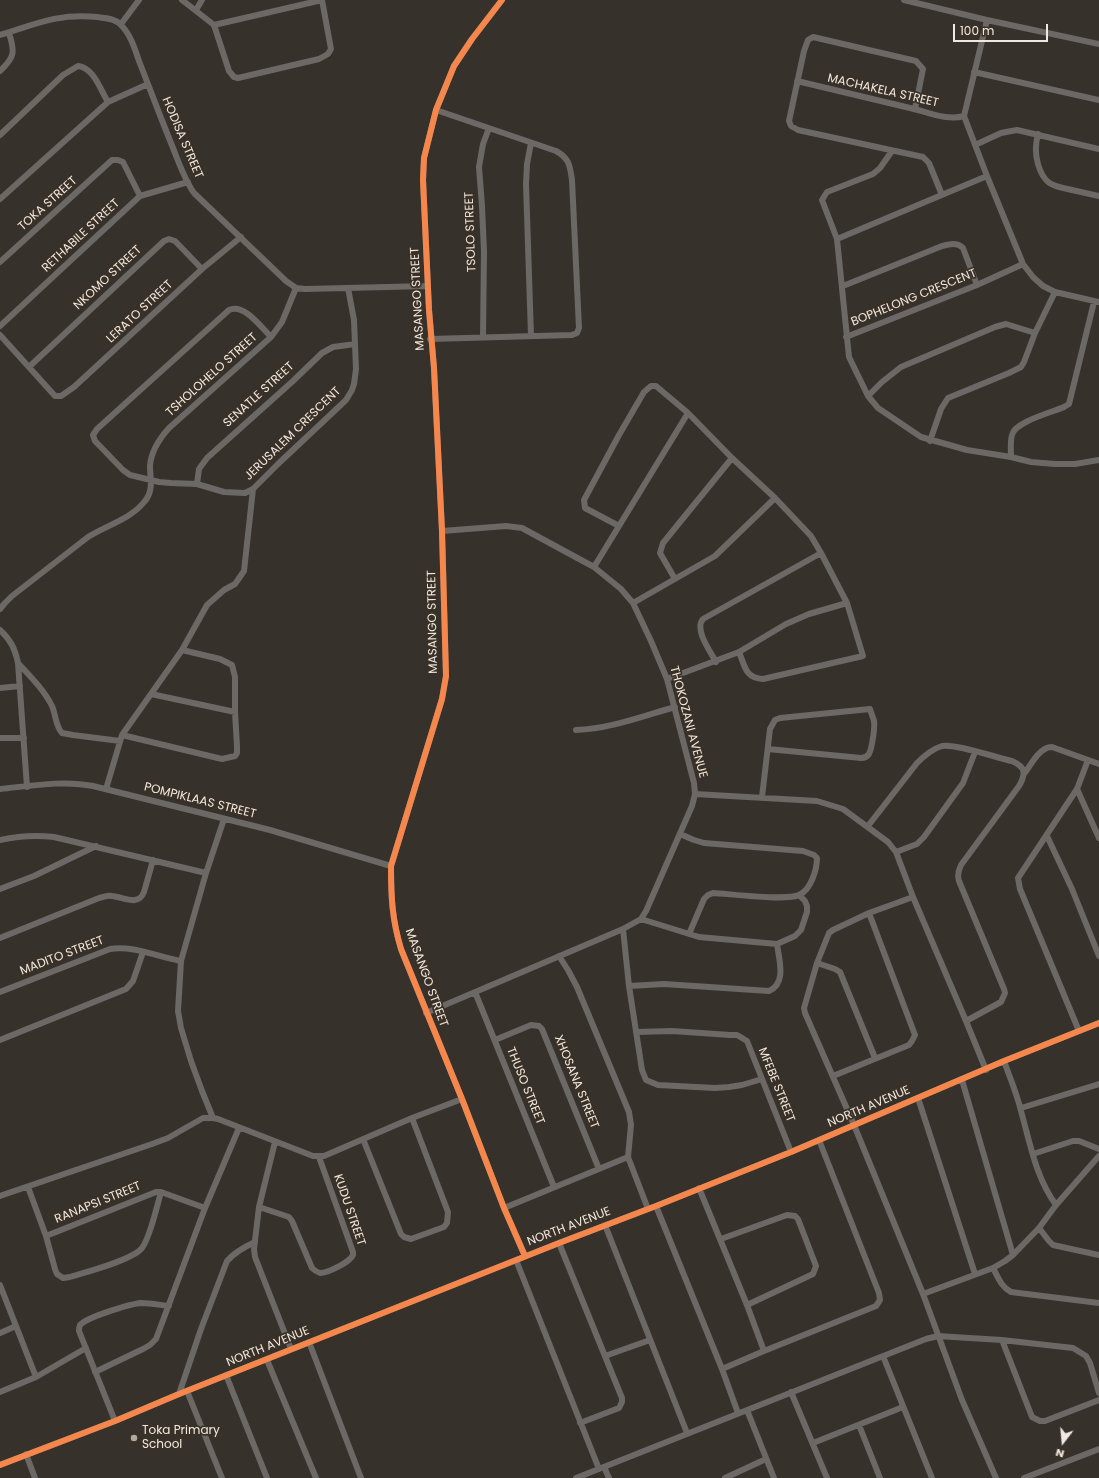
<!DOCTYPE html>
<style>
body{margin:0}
#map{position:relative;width:1099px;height:1478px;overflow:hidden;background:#36312b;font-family:Poppins,sans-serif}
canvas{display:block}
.north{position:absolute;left:1043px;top:1422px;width:40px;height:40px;-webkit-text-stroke:3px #3b3126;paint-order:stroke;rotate:196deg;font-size:11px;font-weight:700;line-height:16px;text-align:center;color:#f0e9e2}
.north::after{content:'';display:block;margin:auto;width:14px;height:18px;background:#f0e9e2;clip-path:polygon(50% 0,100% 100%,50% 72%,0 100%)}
.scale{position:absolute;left:953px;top:24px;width:95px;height:18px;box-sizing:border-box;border:2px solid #f0e9e2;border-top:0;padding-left:5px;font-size:12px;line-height:14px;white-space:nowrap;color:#f0e9e2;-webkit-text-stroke:3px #3b3126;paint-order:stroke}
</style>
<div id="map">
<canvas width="1099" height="1478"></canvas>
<div class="north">N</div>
<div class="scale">100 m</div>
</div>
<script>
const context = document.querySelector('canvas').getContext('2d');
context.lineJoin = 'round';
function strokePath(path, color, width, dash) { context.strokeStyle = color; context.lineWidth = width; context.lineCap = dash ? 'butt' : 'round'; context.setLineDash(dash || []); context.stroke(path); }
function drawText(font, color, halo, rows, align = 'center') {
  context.font = font + ' Poppins,sans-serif'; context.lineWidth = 3.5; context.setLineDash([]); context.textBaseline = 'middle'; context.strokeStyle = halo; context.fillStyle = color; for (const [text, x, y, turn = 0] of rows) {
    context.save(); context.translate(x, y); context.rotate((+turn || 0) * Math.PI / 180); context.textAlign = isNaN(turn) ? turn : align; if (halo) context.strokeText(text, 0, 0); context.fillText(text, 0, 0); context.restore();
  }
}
const minor = new Path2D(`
 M182 0 214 25 229 71 234 77 238 78 319 59 328 54 331 49 322 0
 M502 0 472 39 454 66 436 110 424 158 423 180 429 310 434 368 442 531 446 676 442 699 391 866C391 897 392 919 401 949L462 1099 504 1208 525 1256
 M904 0 987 20 1099 44
 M196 10 202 0
 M987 20 964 116 987 176 1023 264 1033 277 1043 286 1055 292 1099 302
 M121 24 139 0
 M214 25 322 0
 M0 35C36 24 58 13 97 17 105 18 114 18 120 24 130 33 135 49 139 61 150 89 160 116 171 143 178 160 184 179 194 193L286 281 296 288 305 289 428 286
 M0 71C15 57 15 52 9 33
 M974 72 1099 100
 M797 81C835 90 873 99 910 108 928 112 946 121 964 116
 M915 109 923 69 916 61 813 37 808 40 804 51 789 121 791 126 798 130 923 157 929 163 942 195
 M1038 134C1035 145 1035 154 1038 164 1044 185 1053 186 1072 190 1081 192 1090 194 1099 196
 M0 135 63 75 78 66C94 68 100 89 108 102
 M531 143 527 164 526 184 531 336
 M975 145 1001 133 1017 130 1099 149
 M892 151 880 168 873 174 827 192 822 200 837 239 849 357 868 396 878 408 921 437 967 450 1011 457 1031 462 1055 464H1075L1099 460
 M0 199 108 102 148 84
 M837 239 987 176
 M0 262 112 160H118L123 162 140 196
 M843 286 942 246C950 244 957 242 963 248L977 285
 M0 326 140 196 188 182
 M0 335 55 396H61L74 387 202 269 241 237
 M271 337C261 327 244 303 229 310L97 429 93 435 95 441 123 470 130 475 159 482 171 483 197 484 224 492 245 493 253 489 278 464 346 400 352 390 354 384 356 369 354 320 348 288
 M483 337 484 252 482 206 479 167 483 144 489 128
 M846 337 977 285 1023 264
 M430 339 572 335 577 333 579 328 572 180C570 165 569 158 556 151L436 110
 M29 367 164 241 169 239 175 241 202 269
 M868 396 882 382 901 367 995 327 1006 324 1035 333
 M930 441 941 409 948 398 1009 373 1021 367 1024 362 1035 333 1055 292
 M1011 457C1011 450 1010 442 1012 435 1014 422 1053 412 1064 407L1069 404 1094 302
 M197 484 199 469 207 458 293 381 322 353 333 347 355 344
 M619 526 585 508 584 500 619 435 644 392 651 386H656L688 413 732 458 775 498 811 536 821 553 847 603 863 656 763 679C745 678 745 666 739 652
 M594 567 688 413
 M675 579 660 553 663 543 732 458
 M633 603 715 556 775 498
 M0 609 5 603 12 596 88 537C107 525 131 519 145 501 154 490 150 478 150 466 151 451 160 438 169 428L271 337 282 322 296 288
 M0 630C11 640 15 649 18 663L27 787
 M716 662C710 651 694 629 703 619L821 553
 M18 663C30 676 44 690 52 706 56 715 55 725 62 733L73 735 120 741
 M667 679 739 652 786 624 809 614 847 603
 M0 688 20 686
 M151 694 235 712
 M576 730C610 729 643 716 675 707
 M122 735 222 759 235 756 237 753V746L235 712V677L232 665 220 659 182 650
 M0 738H24
 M1024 774C1031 765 1039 747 1052 747L1099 764
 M0 789C30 786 63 780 93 786L270 830 391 866
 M106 789 122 735 182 650 207 605 224 590 235 584 244 571 253 489
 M1077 789 1099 838
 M695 794 817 801 843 809 888 842 896 852 913 897 966 1021 986 1070
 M762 797 770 729 775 720 780 718 870 709C871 713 873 717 874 721 875 728 872 748 869 754 867 757 864 758 861 758L768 749
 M868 826 917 763C924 756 932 749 942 746 955 743 997 758 1012 761 1026 767 1026 774 1019 786L961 865C958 871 957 875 959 881L1004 989 1005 993 1001 1002 966 1021
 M680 834 694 840 704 843 803 851 814 855 817 858C817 869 811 890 799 895 786 901 731 894 713 893L708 895 704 899 689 934
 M1047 836 1072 889 1099 956
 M0 840C18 836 36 835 54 837L206 873
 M896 852 917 844 924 837 963 783 975 752
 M0 889 34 876 96 846
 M913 897 869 913 833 930 829 933 817 963 804 1008 805 1013 854 1125 923 1294 962 1400 996 1478
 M641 919 699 937 777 944 795 936 801 930 807 912V906L805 901 799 895
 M623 929 629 986 642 1070 646 1080 658 1085 715 1088 729 1087 742 1085 762 1079
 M0 938 99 898C104 897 108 895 112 896 124 897 138 907 144 892L153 860
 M817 963 835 969 840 972 875 1058
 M629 986 664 984 769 991C787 983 779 960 777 944
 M0 992 110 949C133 945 158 957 181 961
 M475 992 554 1187
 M426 1013 623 929 641 919 646 911 692 806 695 794 694 783 667 679 651 641 633 603 621 589 594 567 522 528 506 526 442 531
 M1079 1031 1020 889 1018 878 1077 789 1088 760
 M637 1032 672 1031 730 1035H737L747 1041 791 1152
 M0 1040 126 989 133 981 143 952
 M495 1040 531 1025 539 1026 542 1029 599 1169
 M1004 1061C1010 1078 1017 1094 1021 1111 1030 1143 1036 1178 1056 1205
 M833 1076 909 1045 912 1041 915 1035 869 913
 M962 1080 1013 1255
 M918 1098 975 1274
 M1021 1108 1099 1084
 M213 1118 202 1091 191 1061 181 1028 178 1011 181 961 206 873 224 819
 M363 1139 401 1234 404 1237 411 1239 444 1227 447 1223 448 1212 412 1118
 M275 1142 259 1207 254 1249 255 1257 291 1349
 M1033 1154 1073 1141H1079L1099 1149
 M628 1157 648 1209
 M28 1187 46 1236 55 1269 57 1274 63 1278 70 1277C86 1272 133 1260 142 1248 150 1238 157 1206 161 1192
 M699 1188 747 1305 764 1351
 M0 1196 152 1144 168 1138 203 1118H213L218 1119 313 1156H324L412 1118 462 1099
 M656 1206 722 1369 738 1413
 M259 1207 289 1217 292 1221 312 1268C315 1271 317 1272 320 1273 328 1273 350 1262 353 1255V1252L319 1157
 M504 1208 628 1157 631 1125 629 1112 577 987 568 970 559 956
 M605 1225 687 1433
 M1039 1228 1049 1241 1053 1245 1099 1255
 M46 1236 156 1192H161L205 1208
 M721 1239 787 1215 795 1216 798 1219 816 1266 813 1274 747 1305
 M559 1243 622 1398V1402L619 1408 580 1423
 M516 1260 599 1469
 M993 1268C998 1277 1001 1287 1011 1292L1099 1303
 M0 1285 36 1377
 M923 1294 993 1268 1005 1261 1013 1255 1039 1228 1056 1205 1099 1156
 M0 1333 16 1326
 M1002 1340 1032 1417 1040 1421H1045L1099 1400
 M309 1342 361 1478
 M605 1356 650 1340
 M883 1356 932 1478
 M267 1360 316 1478
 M722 1369 764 1351 876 1306 880 1300 879 1293 819 1140
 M95 1372 143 1349 150 1345 156 1339 205 1208 239 1128
 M226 1375 267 1478
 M187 1391 222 1478
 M0 1392 36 1377 86 1348
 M791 1392 827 1478
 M179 1394 201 1329 227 1261C235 1252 244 1247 255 1242
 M747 1410 774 1478
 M115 1421 79 1331C79 1329 79 1327 80 1325 87 1317 130 1304 141 1303 150 1303 160 1305 169 1306
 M859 1425 880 1478
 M813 1443 903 1407
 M26 1454 35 1478
 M0 1465 115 1421 179 1394 559 1243 656 1206 791 1152 1004 1061 1099 1023
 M604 1467 609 1478
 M576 1478 926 1339 938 1336 953 1337 1002 1340 1073 1348 1086 1356 1090 1363 1099 1393
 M725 1478 766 1459
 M1024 1478 1099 1449`);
const cycleway = new Path2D(`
 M502 0 472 39 454 66 436 110 424 158 423 180 429 310 434 368 442 531 446 676 442 699 391 866C391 897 392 919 401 949L462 1099 504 1208 525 1256
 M0 1465 115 1421 179 1394 559 1243 656 1206 791 1152 1004 1061 1099 1023`);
const markers = [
 [134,1438,4,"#afa9a2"]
];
const streetNames = [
 ["MACHAKELA STREET",883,91,13],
 ["HODISA STREET",182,138,67],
 ["TOKA STREET",48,204,-42],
 ["TSOLO STREET",471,232,-92],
 ["RETHABILE STREET",81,236,-43],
 ["NKOMO STREET",108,278,-43],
 ["BOPHELONG CRESCENT",914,298,-22],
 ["MASANGO STREET",418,299,-93],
 ["LERATO STREET",140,312,-43],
 ["TSHOLOHELO STREET",212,375,-42],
 ["SENATLE STREET",259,395,-42],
 ["JERUSALEM CRESCENT",293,434,-44],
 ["MASANGO STREET",433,622,-91],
 ["THOKOZANI AVENUE",688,722,75],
 ["POMPIKLAAS STREET",200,801,14],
 ["MADITO STREET",62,956,-21],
 ["MASANGO STREET",426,978,70],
 ["XHOSANA STREET",576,1082,68],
 ["MFEBE STREET",776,1085,68],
 ["THUSO STREET",525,1086,68],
 ["NORTH AVENUE",869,1107,-23],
 ["RANAPSI STREET",98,1203,-22],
 ["KUDU STREET",349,1210,71],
 ["NORTH AVENUE",569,1227,-21],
 ["NORTH AVENUE",268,1347,-22]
];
const poiNames = [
 ["Toka Primary",142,1431],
 ["School",142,1445]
];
strokePath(minor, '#6b6866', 6);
strokePath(cycleway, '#f5874c', 6);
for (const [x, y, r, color] of markers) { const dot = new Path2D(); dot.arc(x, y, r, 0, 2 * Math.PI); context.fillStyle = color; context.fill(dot); strokePath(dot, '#3b3126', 1.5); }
drawText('12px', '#f0e9e2', '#3b3126', streetNames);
drawText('12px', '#f0e9e2', '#3b3126', poiNames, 'left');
</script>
